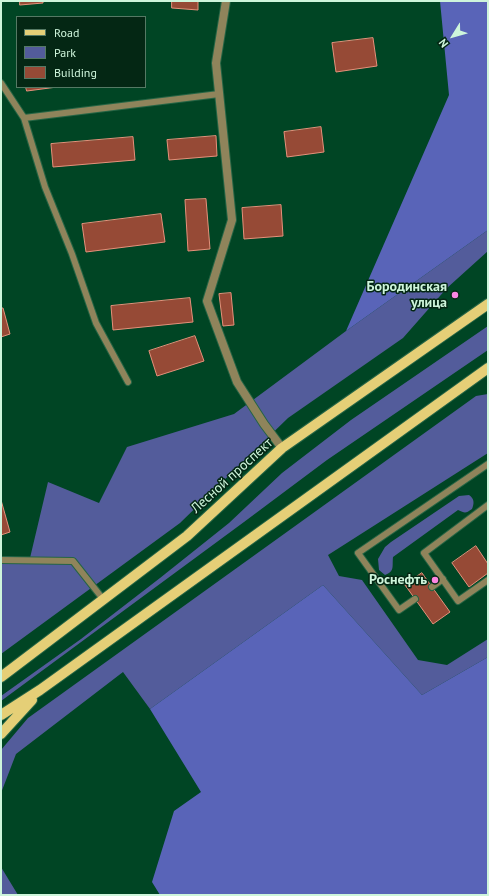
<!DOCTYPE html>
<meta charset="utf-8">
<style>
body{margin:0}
#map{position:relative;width:489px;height:896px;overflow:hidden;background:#004524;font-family:"PT Sans",sans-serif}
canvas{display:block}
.frame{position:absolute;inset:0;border:2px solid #cef5db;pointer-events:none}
.legend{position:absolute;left:16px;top:16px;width:130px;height:72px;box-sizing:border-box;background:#042714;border:1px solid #557964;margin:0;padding:5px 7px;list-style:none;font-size:12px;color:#cef5db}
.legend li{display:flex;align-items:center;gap:8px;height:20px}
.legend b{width:20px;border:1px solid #557964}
.north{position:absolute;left:433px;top:16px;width:40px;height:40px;-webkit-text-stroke:3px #042714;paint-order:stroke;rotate:233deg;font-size:11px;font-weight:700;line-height:16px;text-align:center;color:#cef5db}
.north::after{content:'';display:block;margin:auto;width:14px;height:18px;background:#cef5db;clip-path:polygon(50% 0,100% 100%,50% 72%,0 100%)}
</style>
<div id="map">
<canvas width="489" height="896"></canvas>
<div class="frame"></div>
<ul class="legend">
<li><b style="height:5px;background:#e5cf77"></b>Road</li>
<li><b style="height:11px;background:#535c9b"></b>Park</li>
<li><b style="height:11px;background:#964a36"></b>Building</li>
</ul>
<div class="north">N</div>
</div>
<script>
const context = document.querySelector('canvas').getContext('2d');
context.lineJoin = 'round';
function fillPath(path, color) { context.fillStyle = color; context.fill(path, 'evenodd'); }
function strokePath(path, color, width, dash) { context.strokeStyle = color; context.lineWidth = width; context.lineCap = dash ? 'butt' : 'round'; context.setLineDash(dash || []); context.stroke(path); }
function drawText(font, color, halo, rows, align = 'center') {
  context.font = font + ' "PT Sans",sans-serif'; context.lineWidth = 3; context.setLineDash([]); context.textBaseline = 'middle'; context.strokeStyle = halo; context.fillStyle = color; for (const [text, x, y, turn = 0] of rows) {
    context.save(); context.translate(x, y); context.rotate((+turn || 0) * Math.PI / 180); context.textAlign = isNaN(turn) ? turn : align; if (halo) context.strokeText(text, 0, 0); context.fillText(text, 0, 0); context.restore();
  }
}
const green = new Path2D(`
 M488 230V251L447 288 403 338 288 418 180 523 1 654V556L30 558 48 482 99 503 127 447 234 414 346 331Z
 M488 326V350L327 460 244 522 1 701V696L81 639 160 578 229 523 282 473 351 420Z
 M488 394V453L328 555 339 576 362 580 418 660 447 665 488 639V657L422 695 323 585 150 709 123 672 16 754 1 793V750L28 718 476 396Z
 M469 495C475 499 474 504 472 509 465 514 465 513 458 510L393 557C392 567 395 571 385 575L379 570 378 559 385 547 391 542 459 496Z
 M1 867 18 895H1Z`);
const forest = new Path2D(`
 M440 1H488V230L346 331 449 95Z
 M323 585 422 695 488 657V895H160L152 882 174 811 201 792 150 709Z`);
const building = new Path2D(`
 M20 1H43V3L20 5Z
 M172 1H198V10L172 8Z
 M373 38 377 66 336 72 332 43Z
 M26 87H57L27 91Z
 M321 127 324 152 287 157 284 132Z
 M216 136 217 156 169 160 167 140Z
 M133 137 135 160 53 167 51 144Z
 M206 199 210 249 188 251 185 200Z
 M281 205 283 236 244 239 242 208Z
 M161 214 165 242 86 252 82 224Z
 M231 293 234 325 223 326 219 294Z
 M190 298 193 322 113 330 111 306Z
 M1 308H3L10 334 1 337Z
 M195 336 204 361 157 376 149 351Z
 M1 500 10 532 1 535Z
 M476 546 488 564V573L469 587 452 563Z
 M422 573 450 612 433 624 405 585Z`);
const lane = new Path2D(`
 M1 83 24 118 45 187 72 254 96 323 128 382
 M24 118 219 94
 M488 505 424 553 458 601 488 580
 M1 560 73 561 103 599
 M432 587 443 579
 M415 599 399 610 358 553 488 464`);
const street = new Path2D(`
 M226 1 216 63 232 220 207 301 237 382 264 424 282 448`);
const primary = new Path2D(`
 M1 677 187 536 282 448 488 304
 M1 715 40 690 488 368
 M1 734 32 700`);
const markers = [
 [455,295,4,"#fc86e3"],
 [435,580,4,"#fc86e3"]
];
const poiNames = [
 ["Бородинская",447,287],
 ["улица",447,303],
 ["Роснефть",427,580]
];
const streetNames = [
 ["Лесной проспект",232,476,-42]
];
fillPath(green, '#535c9b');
fillPath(forest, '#5964b8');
fillPath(building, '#964a36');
strokePath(building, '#e5917b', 1);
strokePath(lane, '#256545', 8);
strokePath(street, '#256545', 10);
strokePath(primary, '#256545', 12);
strokePath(lane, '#8f845b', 6);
strokePath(street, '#8f845b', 8);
strokePath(primary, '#e5cf77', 10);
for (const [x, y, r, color] of markers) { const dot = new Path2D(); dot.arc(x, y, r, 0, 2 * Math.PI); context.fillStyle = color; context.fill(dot); strokePath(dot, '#042714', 1.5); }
drawText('bold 14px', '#cef5db', '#042714', poiNames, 'right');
drawText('14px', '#cef5db', '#042714', streetNames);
</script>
